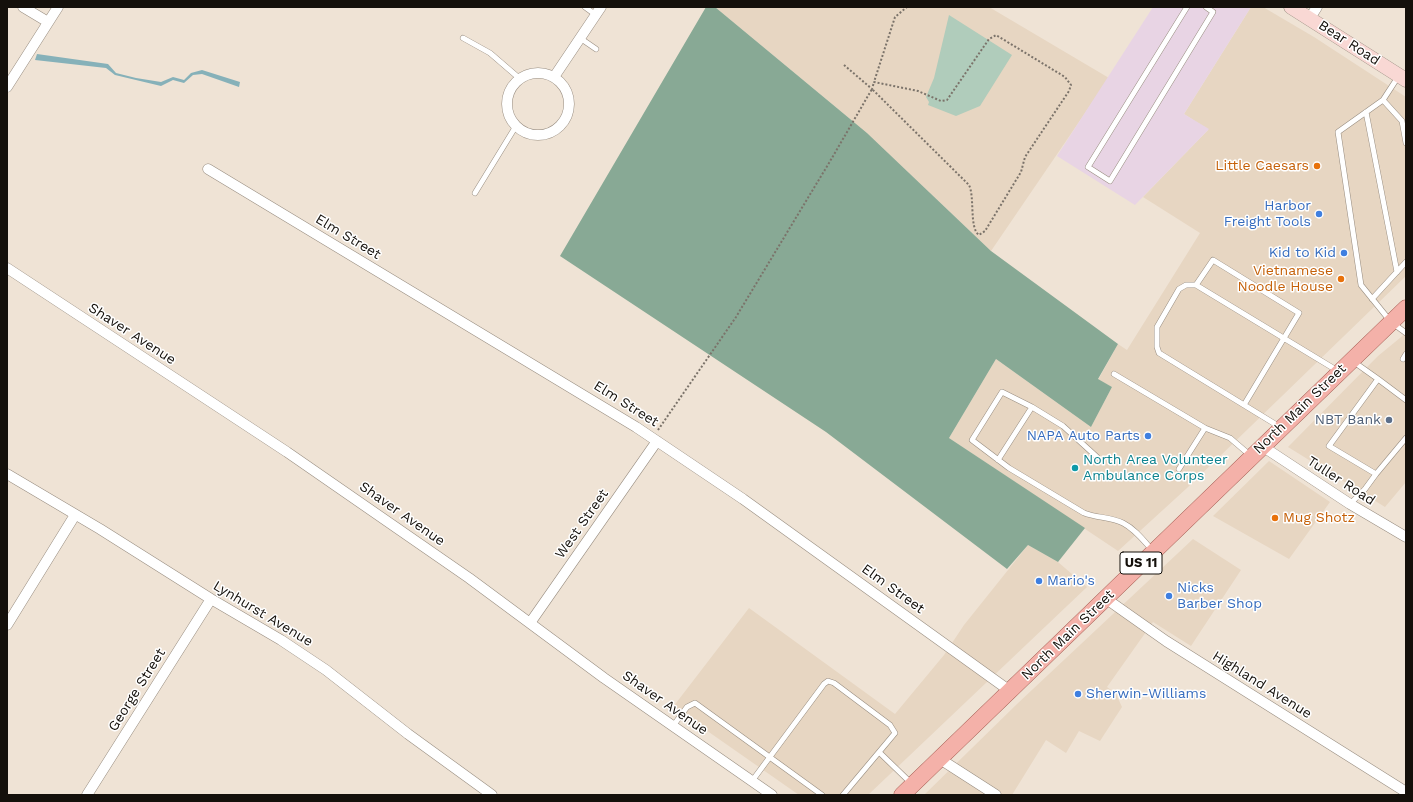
<!DOCTYPE html>
<style>
body{margin:0}
#map{position:relative;width:1413px;height:802px;overflow:hidden;background:#efe3d5;font-family:"Work Sans",sans-serif}
canvas{display:block}
.frame{position:absolute;inset:0;border:8px solid #14100b;pointer-events:none}
</style>
<div id="map">
<canvas width="1413" height="802"></canvas>
<div class="frame"></div>
</div>
<script>
const context = document.querySelector('canvas').getContext('2d');
context.lineJoin = 'round';
function fillPath(path, color) { context.fillStyle = color; context.fill(path, 'evenodd'); }
function strokePath(path, color, width, dash) { context.strokeStyle = color; context.lineWidth = width; context.lineCap = dash ? 'butt' : 'round'; context.setLineDash(dash || []); context.stroke(path); }
function drawText(font, color, halo, rows, align = 'center') {
  context.font = font + ' "Work Sans",sans-serif'; context.lineWidth = 3; context.setLineDash([]); context.textBaseline = 'middle'; context.strokeStyle = halo; context.fillStyle = color; for (const [text, x, y, turn = 0] of rows) {
    context.save(); context.translate(x, y); context.rotate((+turn || 0) * Math.PI / 180); context.textAlign = isNaN(turn) ? turn : align; if (halo) context.strokeText(text, 0, 0); context.fillText(text, 0, 0); context.restore();
  }
}
const built = new Path2D(`
 M715 7H989L1109 78 991 251 867 133Z
 M1251 7H1263L1314 37 1406 97V276L1187 488 1118 551 949 438 996 359 1091 427 1112 387 1098 380 1118 344 1127 350 1200 233 1143 197 1208 130 1184 114Z
 M1406 333V482L1385 507 1288 447 1378 356Z
 M1269 461 1330 502 1289 559 1213 516Z
 M1193 539 1241 570 1191 646 1153 622 1107 687 1116 694 1122 707 1100 741 1079 731 1066 753 1046 740 1012 795H924L1017 704Z
 M1028 545 1058 562 1087 587 868 795H799L673 707 749 608 895 714 944 655 964 625Z`);
const industrial = new Path2D(`
 M1153 7H1251L1184 114 1209 129 1135 205 1057 156Z`);
const green = new Path2D(`
 M949 15 1012 55 980 106 956 116 928 105 929 102 926 97 934 78Z`);
const forest = new Path2D(`
 M706 7H715L867 133 991 251 1118 344 1098 379 1112 387 1091 427 996 359 949 438 1085 528 1058 562 1028 545 1007 569 826 432 560 256Z`);
const water = new Path2D(`
 M37 54 108 64 116 73 136 78 161 82 173 77 184 80 191 73 202 70 240 82 239 87 202 74 193 75 184 83 173 80 161 86 115 75 106 68 35 60Z`);
const path = new Path2D(`
 M844 65 872 89 874 82
 M658 430 736 317 829 163 872 89 969 185C975 197 969 228 979 235L985 231 1021 172 1025 157 1069 91 1071 85 1065 77 996 35 989 39 947 100 941 101 918 91 874 82 895 17 907 7`);
const service = new Path2D(`
 M585 7 596 15
 M1187 7 1088 167 1110 181 1213 12 1206 7
 M463 38 490 53 519 78
 M580 38 596 49
 M1398 77 1383 100 1338 132 1361 285 1391 322 1406 333
 M1383 100 1402 121 1406 143
 M1366 112 1397 272
 M475 193 516 126
 M1196 285 1213 260 1299 313 1244 405
 M1372 299 1406 262
 M1403 359 1406 354
 M1114 374 1205 428 1230 438 1251 456
 M1378 379 1406 400
 M1280 427 1159 353 1157 347V327L1179 289 1186 285H1196L1338 371
 M1097 457 1063 426 1032 407 1002 392 972 440 1009 468 1084 513C1097 518 1111 517 1123 523 1135 529 1144 541 1153 551
 M998 460 1032 407
 M1179 469 1205 428
 M1376 474 1406 438
 M1350 504 1365 489 1376 474 1329 446 1378 379 1354 362
 M673 726 687 707 695 703 822 795
 M880 753 911 783
 M752 781 824 684 828 681 834 683 890 725 895 733 843 795`);
const minor = new Path2D(`
 M23 7 48 22
 M1310 18 1317 7
 M507 104a31 31 0 1 1 62 0a31 31 0 1 1-62 0Z
 M554 77 601 7
 M7 87 58 7
 M208 169 636 427 743 499 1010 691
 M7 268 287 452 469 578 604 678 772 795
 M1262 446 1350 504 1406 537
 M7 474 100 529 211 599 281 640 326 670 408 734 492 795
 M1105 598 1166 641 1406 792
 M530 623 657 441
 M7 625 75 515
 M940 759 996 795
 M87 795 211 599`);
const secondary = new Path2D(`
 M1291 7 1406 80`);
const primary = new Path2D(`
 M902 795 1406 308`);
const markers = [
 [1317,166,4,"#e8710a"],
 [1319,214,4,"#3f7fe0"],
 [1344,253,4,"#3f7fe0"],
 [1341,279,4,"#e8710a"],
 [1389,420,4,"#5c6f8a"],
 [1148,436,4,"#3f7fe0"],
 [1075,468,4,"#0f9aa8"],
 [1275,518,4,"#e8710a"],
 [1039,581,4,"#3f7fe0"],
 [1169,596,4,"#3f7fe0"],
 [1078,694,4,"#3f7fe0"]
];
const shields = [
 [1141,563,42]
];
const shieldNames = [
 ["US 11",1141,563]
];
const streetNames = [
 ["Bear Road",1349,43,33],
 ["Elm Street",348,237,31],
 ["Shaver Avenue",132,334,33],
 ["Elm Street",626,404,32],
 ["North Main Street",1300,409,-44],
 ["Tuller Road",1341,481,33],
 ["Shaver Avenue",402,514,35],
 ["West Street",582,524,-55],
 ["Elm Street",893,589,36],
 ["Lynhurst Avenue",263,614,31],
 ["North Main Street",1068,635,-44],
 ["Highland Avenue",1262,685,32],
 ["George Street",137,690,-58],
 ["Shaver Avenue",665,703,35]
];
const foodNames = [
 ["Little Caesars",1309,166],
 ["Vietnamese",1333,271],
 ["Noodle House",1333,287],
 ["Mug Shotz",1283,518,"left"]
];
const shopNames = [
 ["Harbor",1311,206],
 ["Freight Tools",1311,222],
 ["Kid to Kid",1336,253],
 ["NAPA Auto Parts",1140,436],
 ["Mario's",1047,581,"left"],
 ["Nicks",1177,588,"left"],
 ["Barber Shop",1177,604,"left"],
 ["Sherwin-Williams",1086,694,"left"]
];
const serviceNames = [
 ["NBT Bank",1381,420]
];
const cultureNames = [
 ["North Area Volunteer",1083,460],
 ["Ambulance Corps",1083,476]
];
fillPath(built, '#e7d6c2');
fillPath(industrial, '#e8d4e4');
fillPath(green, '#b0ccbb');
fillPath(forest, '#88a995');
fillPath(water, '#86b1b9');
strokePath(service, '#988d80', 6);
strokePath(minor, '#988d80', 11);
strokePath(secondary, '#988d80', 15);
strokePath(primary, '#a0574d', 17);
strokePath(path, '#7b736a', 2, [2, 2]);
strokePath(service, '#fff', 5);
strokePath(minor, '#fff', 10);
strokePath(secondary, '#f9d8d4', 14);
strokePath(primary, '#f4b1a9', 16);
for (const [x, y, r, color] of markers) { const dot = new Path2D(); dot.arc(x, y, r, 0, 2 * Math.PI); context.fillStyle = color; context.fill(dot); strokePath(dot, '#fff', 1.5); }
for (const [x, y, w] of shields) { const box = new Path2D(); box.roundRect(x - w / 2, y - 11, w, 22, 3); context.fillStyle = '#fff'; context.fill(box); strokePath(box, '#14100b', 1); }
drawText('bold 13px', '#14100b', null, shieldNames);
drawText('14px', '#14100b', '#fff', streetNames);
drawText('14px', '#c56008', '#fff', foodNames, 'right');
drawText('14px', '#366cbe', '#fff', shopNames, 'right');
drawText('14px', '#4e5e75', '#fff', serviceNames, 'right');
drawText('14px', '#0d838f', '#fff', cultureNames, 'left');
</script>
